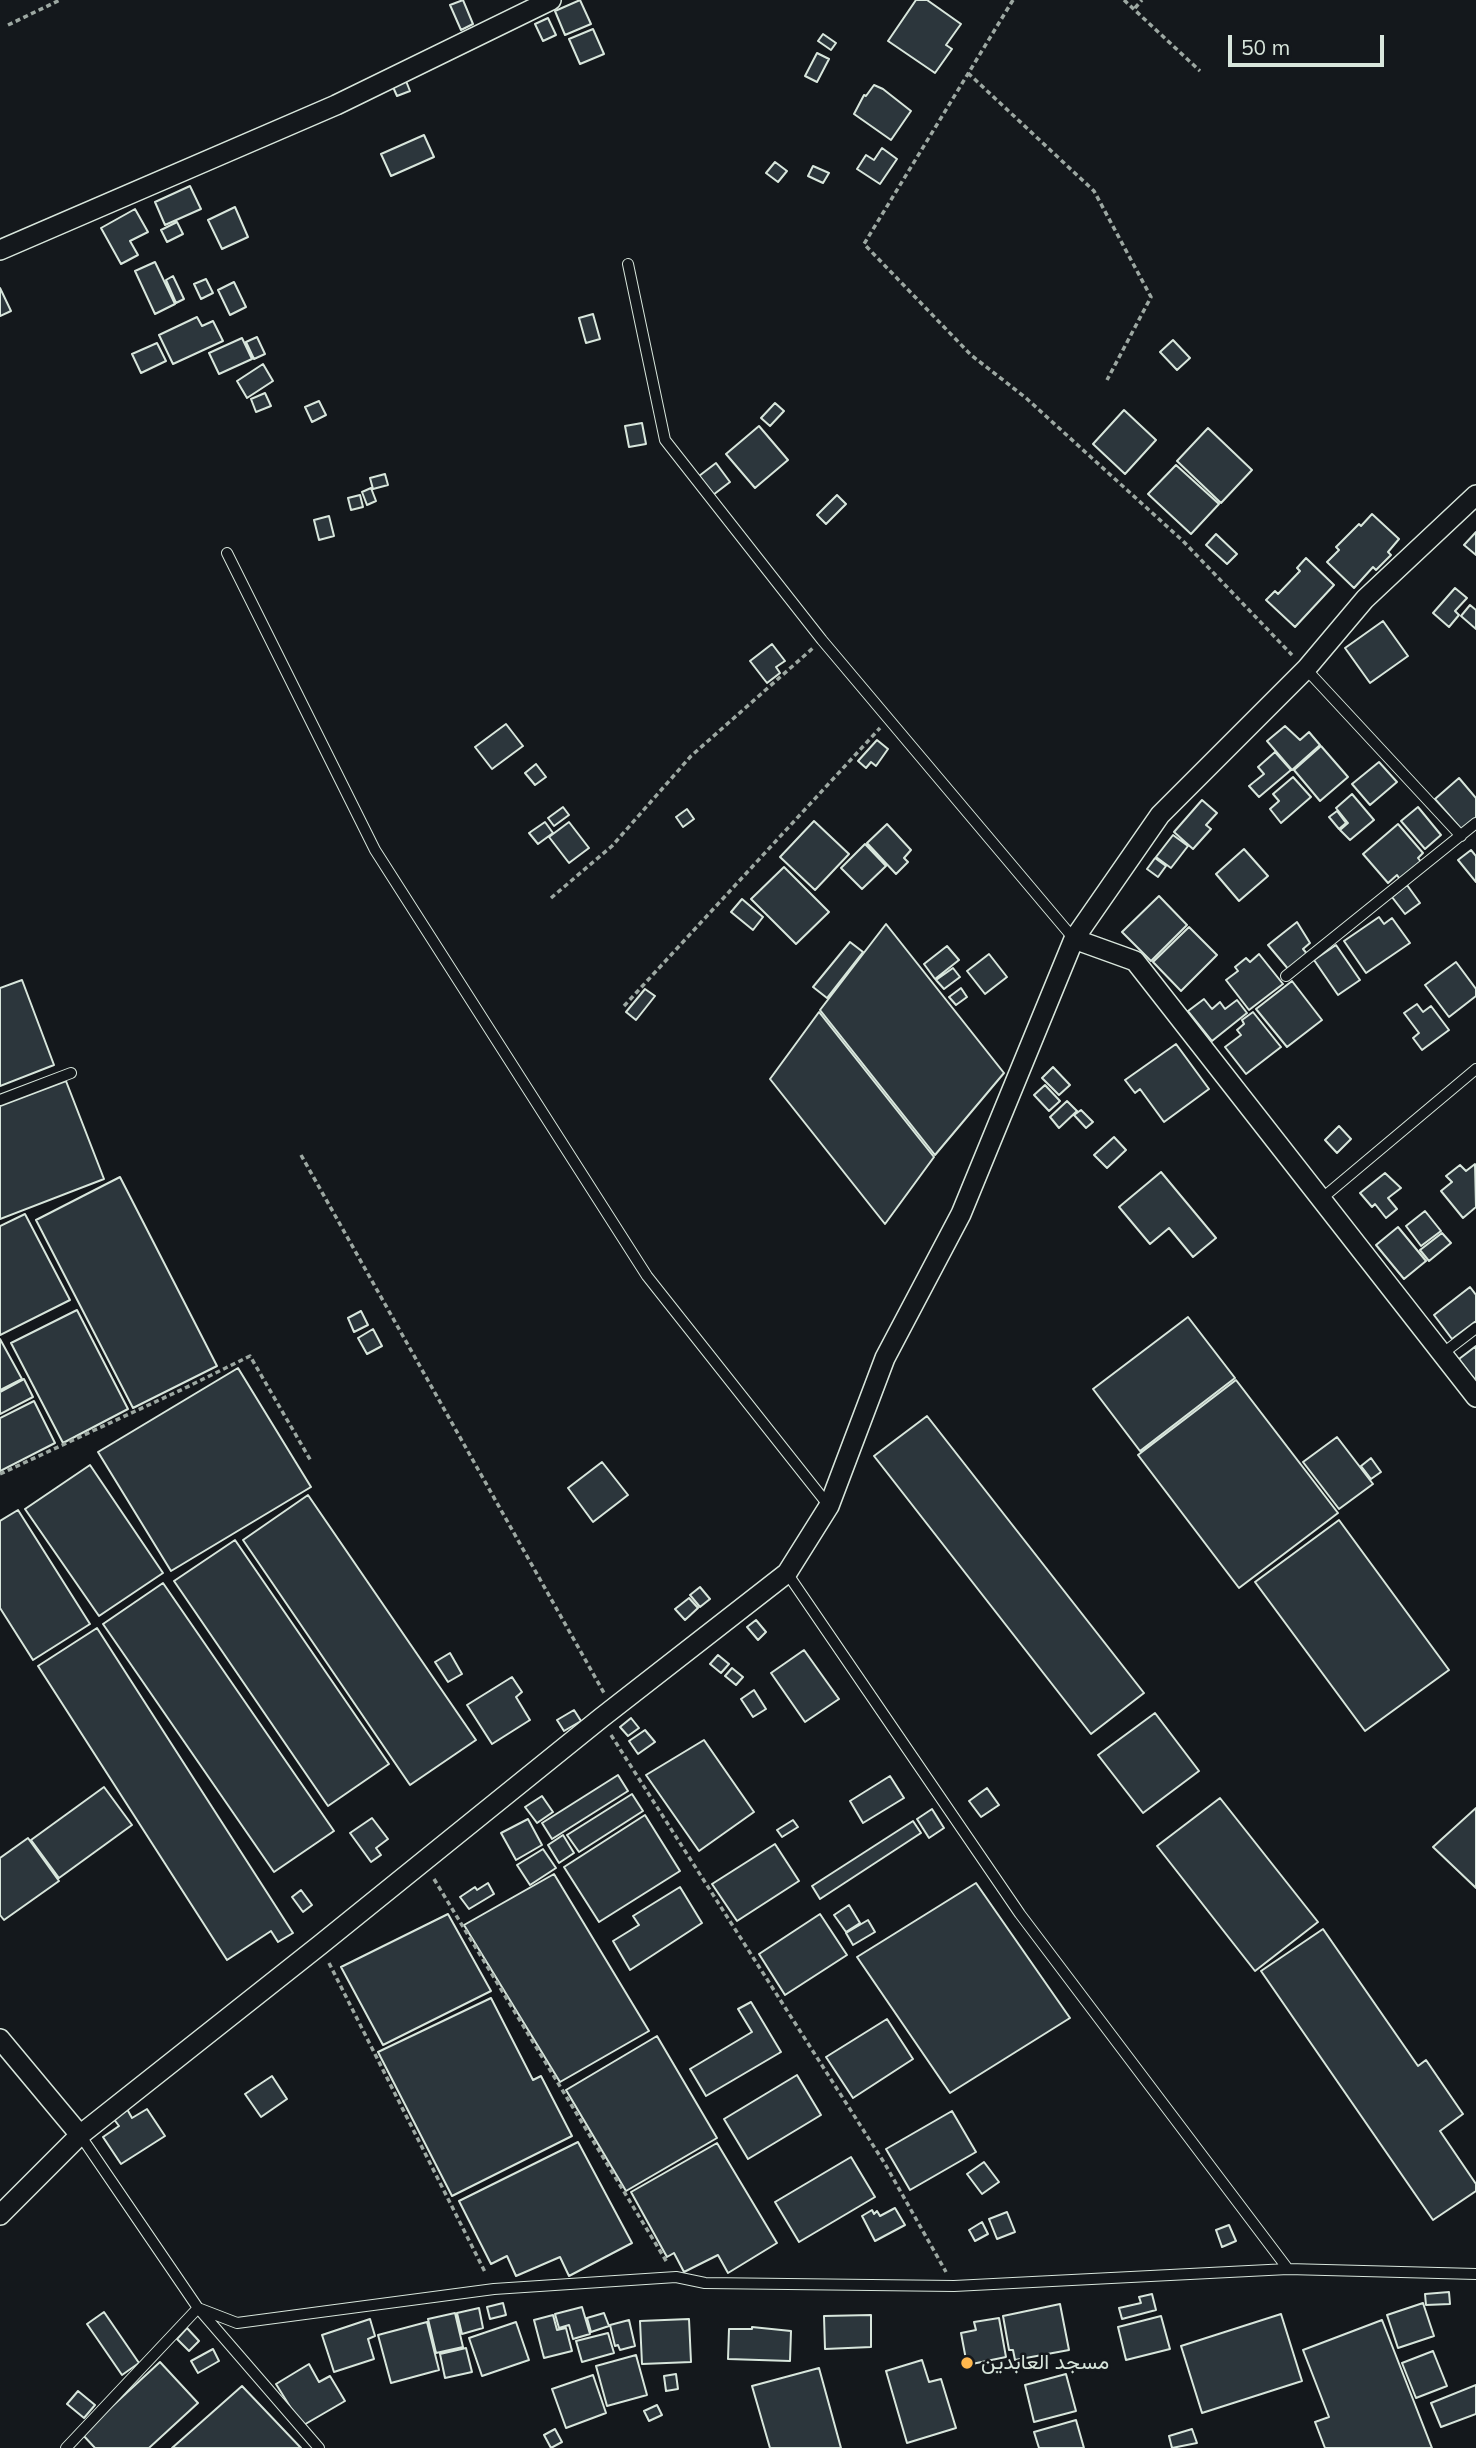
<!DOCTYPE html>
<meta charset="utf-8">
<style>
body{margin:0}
#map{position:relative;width:1476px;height:2448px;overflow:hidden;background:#14181c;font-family:Mulish,sans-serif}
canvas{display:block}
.scale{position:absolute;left:1228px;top:35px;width:156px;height:32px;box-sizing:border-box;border:4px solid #d8e6dc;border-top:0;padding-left:9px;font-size:21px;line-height:24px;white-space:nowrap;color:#d8e6dc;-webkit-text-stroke:5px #14181c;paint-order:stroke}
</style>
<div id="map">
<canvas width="1476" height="2448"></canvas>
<div class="scale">50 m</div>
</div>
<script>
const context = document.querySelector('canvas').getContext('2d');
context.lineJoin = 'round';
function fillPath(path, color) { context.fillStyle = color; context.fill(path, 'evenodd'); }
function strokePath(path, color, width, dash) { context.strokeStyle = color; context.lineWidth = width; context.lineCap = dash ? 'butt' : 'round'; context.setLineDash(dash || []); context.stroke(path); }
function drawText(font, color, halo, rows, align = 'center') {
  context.font = font + ' Mulish,Vazirmatn,sans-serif'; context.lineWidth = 5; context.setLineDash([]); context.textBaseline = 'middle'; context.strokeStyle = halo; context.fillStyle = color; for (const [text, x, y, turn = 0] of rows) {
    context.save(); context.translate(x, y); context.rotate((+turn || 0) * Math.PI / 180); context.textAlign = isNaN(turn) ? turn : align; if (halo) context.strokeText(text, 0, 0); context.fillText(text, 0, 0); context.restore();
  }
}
const building = new Path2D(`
 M463 0 473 24 461 30 450 5Z
 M580 0 591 24 565 35 555 11Z
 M916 0H927L961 24 946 45 952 49 935 73 888 41Z
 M548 18 556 35 543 41 535 24Z
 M593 29 604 54 580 64 569 39Z
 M823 34 836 43 831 50 818 41Z
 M817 53 829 59 817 82 805 76Z
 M406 81 410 91 397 96 393 87Z
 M874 85 883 89 911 111 891 140 854 114 864 95 866 96Z
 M424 135 434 157 391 176 381 154Z
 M882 148 897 159 880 184 857 169 866 155 874 160Z
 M775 162 787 171 778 182 766 173Z
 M813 166 829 173 823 183 808 176Z
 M190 186 201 209 165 225 155 202Z
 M235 207 248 237 222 249 208 220Z
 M135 209 148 232 130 241 138 255 121 264 101 228Z
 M177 222 183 234 167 242 161 230Z
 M155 262 175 304 155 314 135 271Z
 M173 276 184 299 176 303 166 280Z
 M206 279 213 293 201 299 194 284Z
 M234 282 246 307 230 315 218 290Z
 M0 288 11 311 0 316Z
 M593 314 600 339 586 343 579 318Z
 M197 317 202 326 213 321 223 341 173 364 159 335Z
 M257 337 265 354 254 359 246 342Z
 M242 338 252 359 219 374 209 353Z
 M1173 340 1190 358 1177 370 1160 352Z
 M157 343 166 361 141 373 132 354Z
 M263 364 273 381 247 398 237 381Z
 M265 393 271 406 256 412 251 399Z
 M319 401 326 415 312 422 305 407Z
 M775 403 784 411 770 426 761 418Z
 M1124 410 1156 440 1125 474 1093 444Z
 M642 423 646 444 629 447 625 426Z
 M759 426 788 460 755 488 726 454Z
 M1208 428 1252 470 1221 503 1177 461Z
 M716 463 730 482 713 495 699 476Z
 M1176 465 1219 504 1191 534 1148 494Z
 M385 474 388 485 373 489 370 478Z
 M371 488 376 501 367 505 362 492Z
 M360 495 363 507 351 510 348 498Z
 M837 495 846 504 826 524 817 515Z
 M1372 514 1399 539 1388 552 1391 555 1376 570 1373 567 1354 588 1327 562 1339 550 1336 547 1359 524 1361 526Z
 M329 516 334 536 319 540 314 520Z
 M1476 532V555L1464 545Z
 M1216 534 1237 554 1227 564 1206 545Z
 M1306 558 1334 585 1295 627 1266 600 1275 591 1278 594 1300 571 1297 568Z
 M1455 588 1467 598 1455 611 1459 615 1449 627 1433 613Z
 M1470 605 1476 610V629L1461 616Z
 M1383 621 1408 656 1370 683 1345 648Z
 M772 644 785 661 776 667 780 673 767 683 750 661Z
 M506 724 523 746 492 769 475 747Z
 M1285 726 1300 740 1309 732 1320 745 1292 770 1267 741Z
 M877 740 888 749 876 766 871 762 866 768 858 761Z
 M1321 746 1348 777 1320 801 1294 770Z
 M1275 752 1291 770 1259 797 1249 786 1264 774 1258 767Z
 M1379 762 1397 782 1370 805 1352 784Z
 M536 764 546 777 535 785 525 773Z
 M1293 777 1311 797 1281 823 1270 809 1279 801 1273 794Z
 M1459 778 1476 798V818L1462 830 1435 799Z
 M1352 794 1374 820 1350 840 1340 830 1348 823 1336 808Z
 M1202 800 1217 813 1206 825 1211 829 1193 849 1174 832Z
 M563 807 569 815 554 826 548 818Z
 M1418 807 1441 835 1425 849 1401 821Z
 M687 809 694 819 683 827 676 817Z
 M1337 811 1346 823 1339 829 1329 817Z
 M814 821 849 854 815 890 780 857Z
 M545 822 553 833 538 844 529 833Z
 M569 822 589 848 569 863 549 837Z
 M887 824 911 850 904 858 908 862 896 874 867 843Z
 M1398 824 1423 853 1418 858 1422 863 1401 881 1397 875 1388 883 1363 854Z
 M1173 835 1188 846 1171 868 1156 857Z
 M865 844 886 866 862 889 841 868Z
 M1244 849 1268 876 1239 901 1216 874Z
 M1471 850 1476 856V882L1458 860Z
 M1155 858 1166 866 1158 877 1147 869Z
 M784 867 829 912 796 944 751 899Z
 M1407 885 1420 903 1405 914 1392 897Z
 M1159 896 1187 925 1151 961 1122 932Z
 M742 899 763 917 753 930 731 912Z
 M1379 917 1384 924 1392 918 1410 943 1366 973 1344 941Z
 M1297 922 1310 943 1303 949 1308 955 1289 970 1268 945Z
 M886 924 1004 1073 935 1155 820 1010Z
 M1189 927 1217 955 1181 991 1153 962Z
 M850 942 863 952 827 998 813 987Z
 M1336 945 1360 980 1338 995 1314 960Z
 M947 946 959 960 935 979 924 964Z
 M989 954 1007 977 985 994 967 971Z
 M1259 954 1283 984 1249 1010 1226 980 1238 971 1235 967 1246 958 1250 962Z
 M1456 962 1476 989V996L1449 1017 1425 985Z
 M953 968 960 977 944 989 936 980Z
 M22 980 54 1065 0 1086V988Z
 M1292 981 1322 1020 1287 1047 1256 1009Z
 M961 988 967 997 956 1005 949 997Z
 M645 989 655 996 636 1020 626 1012Z
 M1204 999 1212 1009 1220 1002 1225 1009 1237 1000 1247 1013 1212 1041 1188 1011Z
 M1417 1004 1423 1012 1431 1006 1449 1030 1422 1050 1413 1038 1419 1033 1404 1013Z
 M819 1012 934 1157 885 1224 770 1079Z
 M1253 1012 1281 1047 1246 1074 1225 1047 1241 1035 1237 1030 1244 1024 1242 1020Z
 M1176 1044 1209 1089 1164 1122 1140 1089 1135 1093 1125 1080Z
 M1053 1067 1070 1085 1059 1095 1042 1078Z
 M66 1081 104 1179 0 1219V1106Z
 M1045 1085 1060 1101 1049 1111 1034 1095Z
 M1067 1101 1077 1111 1059 1128 1050 1117Z
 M1081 1110 1093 1122 1086 1128 1074 1115Z
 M1339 1126 1351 1139 1337 1153 1325 1140Z
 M1114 1137 1126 1150 1107 1168 1094 1155Z
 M1475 1164 1476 1207 1463 1218 1441 1191 1452 1182 1446 1176 1460 1165 1466 1171Z
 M1161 1172 1216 1238 1193 1257 1169 1228 1150 1244 1119 1207Z
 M1385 1173 1401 1188 1388 1198 1397 1209 1386 1218 1375 1204 1372 1207 1360 1193Z
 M120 1177 217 1366 133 1408 36 1220Z
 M1425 1211 1441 1231 1421 1246 1406 1226Z
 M25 1214 70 1300 0 1335V1226Z
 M1398 1227 1426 1261 1404 1279 1376 1245Z
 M1442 1233 1451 1243 1429 1261 1420 1250Z
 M1470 1287 1476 1295V1321L1452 1339 1434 1315Z
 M77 1310 128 1409 63 1443 11 1343Z
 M361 1311 368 1325 354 1332 348 1318Z
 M1188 1317 1235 1378 1140 1451 1093 1389Z
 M373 1329 382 1346 367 1354 358 1338Z
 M0 1339 22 1379 0 1390Z
 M1476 1346V1382L1459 1359Z
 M238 1368 311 1487 171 1571 98 1452Z
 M24 1379 33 1397 0 1414V1392Z
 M1236 1380 1338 1513 1239 1588 1138 1455Z
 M34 1401 55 1443 0 1471V1418Z
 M927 1416 1144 1693 1091 1734 874 1456Z
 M1337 1437 1373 1484 1339 1509 1303 1462Z
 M1371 1458 1381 1472 1371 1479 1361 1466Z
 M602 1462 628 1495 593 1522 568 1488Z
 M90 1465 163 1573 99 1616 25 1509Z
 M308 1495 476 1740 410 1785 243 1540Z
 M18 1510 90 1624 33 1660 0 1608V1521Z
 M1339 1520 1449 1670 1365 1731 1255 1582Z
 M235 1540 389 1764 328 1806 174 1581Z
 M163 1583 334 1831 274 1872 103 1624Z
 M700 1587 710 1599 700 1607 690 1595Z
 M689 1598 698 1608 685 1620 675 1609Z
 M756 1620 766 1632 758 1640 747 1627Z
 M97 1628 293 1933 278 1942 271 1931 227 1960 38 1666Z
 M804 1650 839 1699 805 1722 771 1673Z
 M450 1653 462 1674 448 1682 435 1662Z
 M718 1655 729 1664 721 1673 710 1664Z
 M732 1668 743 1677 736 1685 725 1676Z
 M512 1677 522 1692 516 1697 530 1720 492 1744 467 1705Z
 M754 1690 766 1709 753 1717 741 1699Z
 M574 1710 581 1721 564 1731 557 1720Z
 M1155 1713 1199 1771 1143 1813 1098 1755Z
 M631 1718 639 1728 628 1736 620 1727Z
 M645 1730 655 1742 638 1754 629 1741Z
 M704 1740 754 1812 699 1851 646 1775Z
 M618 1775 628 1791 552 1839 542 1823Z
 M890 1776 904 1798 863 1823 850 1801Z
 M104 1787 132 1825 59 1878 31 1840Z
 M987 1788 999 1805 981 1817 969 1801Z
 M632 1794 643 1811 579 1852 567 1835Z
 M542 1796 553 1812 537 1823 525 1807Z
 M1220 1798 1318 1922 1255 1971 1157 1846Z
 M1476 1808V1888L1433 1847Z
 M932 1809 944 1828 929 1838 917 1819Z
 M645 1815 680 1871 599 1922 564 1867Z
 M372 1818 388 1839 376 1848 381 1855 371 1862 350 1833Z
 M528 1819 542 1845 516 1860 501 1833Z
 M793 1820 798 1827 782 1837 777 1830Z
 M913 1821 921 1833 820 1899 812 1886Z
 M563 1835 574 1853 559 1863 548 1845Z
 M28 1838 59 1881 4 1920 0 1915V1858Z
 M775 1844 799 1881 737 1921 712 1884Z
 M543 1849 556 1868 530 1885 517 1865Z
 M554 1874 649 2031 560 2082 464 1925Z
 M488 1883 494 1894 469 1909 460 1897 475 1887 477 1890Z
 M976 1883 1070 2018 950 2093 857 1957Z
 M680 1887 702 1923 630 1970 613 1941 639 1925 633 1916Z
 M301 1890 312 1905 303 1912 292 1897Z
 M849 1905 860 1923 846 1932 834 1915Z
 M448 1914 491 1991 383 2045 341 1967Z
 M820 1914 847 1955 785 1995 759 1954Z
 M868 1920 875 1932 853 1945 846 1933Z
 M1323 1929 1418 2066 1426 2060 1463 2114 1440 2131 1476 2184V2191L1433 2220 1261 1971Z
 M491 1998 533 2080 541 2076 572 2136 452 2196 378 2052Z
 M751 2002 781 2052 706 2096 690 2069 752 2032 738 2009Z
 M887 2019 913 2059 853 2098 826 2057Z
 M657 2036 717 2138 626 2191 566 2090Z
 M797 2075 821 2115 748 2159 724 2119Z
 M272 2076 287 2099 261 2117 245 2094Z
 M127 2109 132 2118 147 2109 165 2136 121 2164 103 2137 119 2126 113 2118Z
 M952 2111 976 2152 910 2190 886 2149Z
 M578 2142 632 2243 569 2276 560 2257 516 2276 507 2256 491 2264 459 2201Z
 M717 2143 777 2243 728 2273 718 2255 684 2272 674 2253 667 2257 631 2192Z
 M851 2157 875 2197 799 2242 775 2202Z
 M984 2162 999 2182 982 2194 967 2174Z
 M895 2208 905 2225 875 2241 862 2216 872 2210 874 2214 877 2211 880 2216Z
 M1007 2212 1015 2232 997 2239 989 2219Z
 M982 2222 988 2234 975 2241 969 2230Z
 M1229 2225 1236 2241 1222 2247 1216 2230Z
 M1449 2292 1450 2304 1426 2305 1425 2294Z
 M1152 2294 1156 2310 1122 2319 1119 2308 1141 2303 1139 2297Z
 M503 2303 506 2315 490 2319 487 2307Z
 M1423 2303 1434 2336 1398 2348 1387 2315Z
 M1060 2304 1069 2350 1015 2360 1013 2350H1009L1003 2316Z
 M582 2307 590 2334 573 2339 569 2325 559 2328 555 2314Z
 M479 2308 483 2328 462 2334 457 2313Z
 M104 2312 139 2363 122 2375 87 2324Z
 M455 2313 463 2347 436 2353 428 2319Z
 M604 2313 609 2326 591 2332 587 2318Z
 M1281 2314 1302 2381 1202 2413 1181 2346Z
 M553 2315 557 2330 566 2328 572 2351 544 2358 534 2320Z
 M871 2315V2347L825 2349 824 2316Z
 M1161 2316 1170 2349 1126 2360 1118 2327Z
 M999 2318 1006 2357 967 2365 961 2333 976 2330 974 2322Z
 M370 2319 375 2336 368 2339 374 2359 334 2372 322 2335Z
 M689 2319 691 2362 642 2364 640 2321Z
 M629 2320 635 2346 620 2350 618 2345 615 2346 610 2325Z
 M1382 2320 1432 2448H1325L1315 2422 1329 2417 1303 2350Z
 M427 2322 439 2370 391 2383 378 2335Z
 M516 2322 529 2360 482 2376 469 2338Z
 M752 2327 791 2331 790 2361 728 2359 729 2329H752Z
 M187 2328 199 2341 189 2351 177 2339Z
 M608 2333 614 2353 582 2362 576 2341Z
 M466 2348 472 2372 445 2378 440 2354Z
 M213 2349 219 2361 198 2373 191 2361Z
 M1433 2351 1447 2386 1416 2398 1402 2363Z
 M636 2355 647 2395 607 2406 596 2366Z
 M922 2360 929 2382 941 2379 956 2428 907 2443 886 2371Z
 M160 2362 198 2403 149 2448H95L82 2434Z
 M309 2364 319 2382 330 2376 345 2401 302 2426 276 2384Z
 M819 2368 841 2448H770L752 2386Z
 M676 2374 678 2389 666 2391 664 2376Z
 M1066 2374 1076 2411 1034 2422 1025 2385Z
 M593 2375 606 2413 566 2428 552 2389Z
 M1476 2385V2414L1441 2427 1431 2403Z
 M242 2386 301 2448H172Z
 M78 2391 95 2405 84 2418 67 2404Z
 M657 2405 662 2415 649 2421 644 2411Z
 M1076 2420 1084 2448H1039L1034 2432Z
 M555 2429 562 2442 551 2448 544 2435Z
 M1192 2429 1197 2443 1172 2448 1169 2436Z`);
const path = new Path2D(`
 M1013 0 864 244 971 355 1026 398 1183 541 1292 655
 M1124 0 1200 71
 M1135 8 1142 0
 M8 25 60 0
 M968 73 1094 191 1151 297 1107 380
 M551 898 612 846 691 756 813 648
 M624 1006 880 728
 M301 1155 604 1693
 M0 1474 183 1389 250 1356 311 1461
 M611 1735 885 2164 946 2272
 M434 1879 668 2264
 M329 1963 486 2274`);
const service = new Path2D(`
 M628 264 665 440 822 640 1074 939
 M227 553 375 850 647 1276 829 1506
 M1306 669 1461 836
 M1286 976 1476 823
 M0 1100 71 1073
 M1320 1200 1476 1069
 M1442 1354 1476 1328
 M787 1573 1020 1914 1288 2269
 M80 2135 198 2308 319 2448
 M66 2448 198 2308 237 2323 494 2289 676 2277 705 2283 954 2286 1288 2269 1476 2274`);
const minor = new Path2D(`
 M0 250 336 105 551 0
 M1074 939 1135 961 1476 1397
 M0 2039 80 2135
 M0 2215 80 2135 320 1945 601 1718 787 1573 829 1506 885 1358 961 1214 1074 939 1160 815 1306 669 1365 599 1476 495`);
const markers = [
 [967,2363,7,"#ffb74d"]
];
const poiNames = [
 ["مسجد العابدين",981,2363]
];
fillPath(building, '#2c363c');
strokePath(building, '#d8e6dc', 2);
strokePath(service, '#d8e6dc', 12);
strokePath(minor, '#d8e6dc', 22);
strokePath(path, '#9da8a2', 3.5, [5, 3.5]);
strokePath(service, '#14181c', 10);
strokePath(minor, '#14181c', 19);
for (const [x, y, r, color] of markers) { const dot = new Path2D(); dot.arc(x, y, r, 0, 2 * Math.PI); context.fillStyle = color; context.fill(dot); strokePath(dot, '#14181c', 2.5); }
drawText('21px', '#d8e6dc', '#14181c', poiNames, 'left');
</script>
